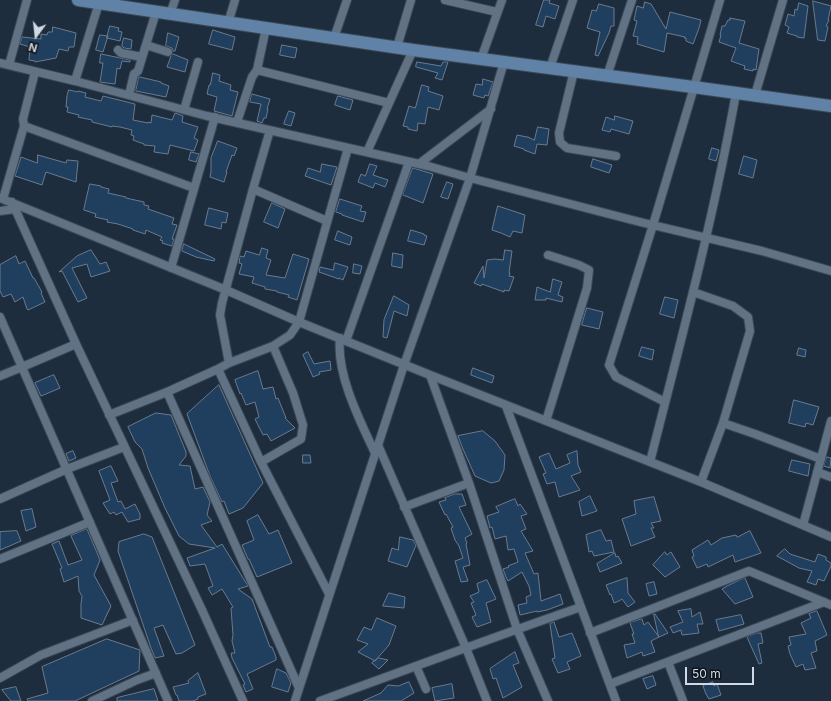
<!DOCTYPE html>
<style>
body{margin:0}
#map{position:relative;width:831px;height:701px;overflow:hidden;background:#1e2d3d;font-family:Inter,sans-serif}
canvas{display:block}
.north{position:absolute;left:16px;top:16px;width:40px;height:40px;-webkit-text-stroke:3px #0e151c;paint-order:stroke;rotate:195deg;font-size:11px;font-weight:700;line-height:16px;text-align:center;color:#d0d9e4}
.north::after{content:'';display:block;margin:auto;width:14px;height:18px;background:#d0d9e4;clip-path:polygon(50% 0,100% 100%,50% 72%,0 100%)}
.scale{position:absolute;left:685px;top:667px;width:69px;height:18px;box-sizing:border-box;border:2px solid #d0d9e4;border-top:0;padding-left:5px;font-size:12px;line-height:14px;white-space:nowrap;color:#d0d9e4;-webkit-text-stroke:3px #0e151c;paint-order:stroke}
</style>
<div id="map">
<canvas width="831" height="701"></canvas>
<div class="north">N</div>
<div class="scale">50 m</div>
</div>
<script>
const context = document.querySelector('canvas').getContext('2d');
context.lineJoin = 'round';
function fillPath(path, color) { context.fillStyle = color; context.fill(path, 'evenodd'); }
function strokePath(path, color, width, dash) { context.strokeStyle = color; context.lineWidth = width; context.lineCap = dash ? 'butt' : 'round'; context.setLineDash(dash || []); context.stroke(path); }
const building = new Path2D(`
 M544 0H550L549 3 559 6 555 19 546 16 543 27 536 25Z
 M813 1 831 6 828 20H829L826 26 828 27 825 41 818 40Z
 M645 2 651 4 666 29 670 12 701 20 699 28 693 44 686 41V38H684L685 37 667 33 664 52 637 44 638 37 633 36 637 21 634 20 637 6 643 8Z
 M799 3 808 6 804 38 797 37V36L787 33 789 27 785 25 788 14 794 16 795 9 797 10Z
 M599 4 614 8V26H611L609 33 598 56 595 55 600 32 587 28 592 10 596 11Z
 M730 18 745 21 739 43 759 49 756 70 753 69V71L744 69 745 66 731 61 736 48 719 42 721 35H720L722 26H725L728 20H730Z
 M110 26 119 28 118 31 122 32 120 41 107 38Z
 M53 27 76 33 74 47H69L68 51 59 49 56 58 35 62V61L29 60 30 47 20 44 22 37 41 39V34L47 35 48 32H52Z
 M213 30 235 37 232 50 209 44Z
 M168 33 179 37 175 51H173L172 48 166 46Z
 M100 35 108 36 103 52 96 50Z
 M124 38 132 40 131 49 124 48 122 46Z
 M282 45 297 48 295 58 280 55Z
 M101 54 130 60V62L122 61 120 69 117 68 115 84 100 82 103 63H100Z
 M173 54 188 60 185 72 167 67 171 56Z
 M417 62 441 66 443 62H448L442 80 435 78 438 73 416 67Z
 M213 73 220 75 219 81 231 85 230 90 238 92 232 116 214 111 217 97 207 94 209 85H210Z
 M139 77H140L161 82V83L169 86 166 97 136 91Z
 M483 79 493 82 488 96 485 95 484 98 473 95 476 84 482 85Z
 M422 85 429 87 428 91 443 96 439 110 428 107 425 124 418 123 417 131 408 129V127L403 126 409 106 415 108Z
 M69 90 78 92V91L86 93 85 97 101 101 103 96 135 104 133 120 148 123V122L151 123 152 115 172 120 175 113 183 116 182 122 198 127 194 138 198 140 194 151 170 145 168 154 154 152 155 146 144 145V144L133 140 134 136 131 135 132 130 120 127 112 126V127L92 122V120L78 117 79 115 67 112 68 107H66L67 96Z
 M252 94 270 99 267 109H268L266 118H264L262 123 257 121 261 104 250 102Z
 M338 96 353 100 350 110 335 105Z
 M289 111 295 113 291 126 284 124Z
 M615 116 633 121 629 134 611 129 610 132 602 130 606 117 614 120Z
 M538 127 549 129 547 145 537 144 535 154 524 150V149L514 146 517 135 527 137H528L534 140Z
 M218 141 237 148 234 156 232 155 226 172H227L224 182 210 177 211 172V158Z
 M712 148 719 150 716 161 709 159Z
 M191 152 199 154 196 162 189 160Z
 M38 155 66 163 67 160 78 161 76 182 46 172 42 185 15 176 21 157 37 163Z
 M744 156 757 160 753 178 739 174Z
 M593 159 612 165 609 173 591 167Z
 M322 164 337 167 331 185 305 176 308 168 320 172Z
 M370 164 377 166 373 175 388 180 385 187 375 183 373 188 358 182 361 174 365 176Z
 M413 168 433 174 423 203 403 195Z
 M447 182 453 184 448 199 441 197Z
 M90 184 101 186V187L109 189 108 193 126 197V198L144 202V205L149 206 148 209 174 218 172 224 177 225 172 239H174L172 246 162 243 163 241 160 240 162 237 146 230 145 234 133 230V229L118 224 107 222 108 220 95 217 96 214 84 210Z
 M340 199 362 206 360 211 366 212 363 222 342 215V214L336 212Z
 M272 203 285 209 278 228 264 222Z
 M498 206 525 215 522 233 513 231 510 237 501 233 492 230 495 217Z
 M209 208 228 213 226 223 222 222 221 229 205 225Z
 M411 230 424 234V235L427 236 424 245 408 241Z
 M338 231 352 237 350 245 335 240Z
 M184 244 215 259 214 261 196 257 182 251Z
 M262 248 268 250 266 258 271 260 266 275 285 278 293 254 309 259 297 300 288 297 289 295 277 292V291L265 289V287L252 283 254 277 239 274 242 264 239 263 240 256 244 257 246 251 259 255Z
 M91 250 100 264 106 262 110 271 91 277 87 264 72 268 87 298 78 302 62 271 59 272 77 256Z
 M505 250 512 251 509 273H510L509 276 514 277 509 291 504 290V292L482 284 481 286 474 283 483 266 484 278 487 260 495 259 503 260Z
 M393 253 403 255 402 268 392 266Z
 M16 256 19 264 25 261 33 278H34L42 292 41 293 45 302 28 310 27 309 23 297 15 302 11 294 3 297 0 291V265Z
 M335 263 348 267 343 280 339 278V279L319 272 320 267 333 270Z
 M354 264 362 266 360 274 353 273Z
 M553 279 562 282 558 295 563 297 562 302 546 298V300H535L537 287 550 292Z
 M394 296 409 305 407 316 394 311 387 338 383 337 384 320Z
 M665 297 678 300 674 318 660 314Z
 M587 308 603 312 599 329 582 325Z
 M642 347 654 350 652 360 639 356Z
 M799 348 806 350 805 357 797 355Z
 M308 352 314 364 330 361 331 370 319 372 320 374 313 377 303 355Z
 M473 368 494 376 492 383 471 375Z
 M258 371 263 389 273 387 276 399 278 398 286 418H285L295 428 271 441 267 434 263 435 255 419 259 417 255 402 246 405 241 393 240 394 235 380Z
 M54 375 60 388 41 396 35 383Z
 M219 385 263 483 243 508 229 514 224 501 222 502 210 476 187 414Z
 M794 400 819 407 813 425 806 423 805 427 789 423Z
 M156 413 171 415 186 452V456L179 465 190 466 195 489 203 487 210 502 207 515 212 521 201 525 217 547 222 544 248 586 238 589 252 599 270 647H272L276 657V660L247 674 253 689 246 692 243 685 245 684 232 658 231 653H235L232 641 233 635 231 608 233 607 222 589 212 595 208 588 213 586 205 564 190 566 187 558 215 548 189 544 179 536 165 508 148 468 142 449 135 442 128 427Z
 M483 431 495 441 505 455 504 470 499 481 491 483 475 476 463 449 458 436Z
 M73 451 76 458 69 461 66 454Z
 M577 451 578 465 581 472 571 476 580 490 559 497 555 482 547 484 543 474 546 473 539 457 549 453 556 469 570 463 567 455Z
 M303 455H310L311 463H303Z
 M827 457 831 458 830 468 824 466Z
 M792 460 810 464 808 476 789 471Z
 M111 466 118 481 111 483 118 502 121 501 125 509 135 504 140 514V519L128 522 122 512 116 515 114 512 110 514 103 503 110 500 99 471Z
 M455 494H462L466 505 459 507 472 534 465 538 467 543 466 544 470 565 463 567 468 581 461 582 455 561 463 558 459 546 455 540 451 528 453 527 446 514 445 515 439 502 446 500 445 498Z
 M590 496 597 511 582 516 579 502Z
 M654 497 661 521 651 523 654 528H651L655 537 631 546 622 519 636 514 634 501Z
 M515 499 518 506 520 504 527 514 521 516 526 529 521 531 533 551 525 553 534 574 538 573 541 601 560 594 563 604 547 610 537 612V611L520 615 518 605 527 603 526 597 531 595 529 586 522 572 508 581 506 577 503 569 509 567 508 566 518 562 514 549 508 550 506 536 495 539 492 527 490 528 487 516 499 512 496 507Z
 M32 509 36 527 26 531 21 511Z
 M258 515 269 534 278 530 292 563 257 577 249 559H248L242 545 254 540 247 521Z
 M87 529 100 560 94 575 111 606 102 625 81 618V604L82 596 79 591 78 576 64 582 60 569 62 568 52 544 59 541 68 565 82 560 71 536Z
 M601 530 606 541 611 540 614 552 594 556 592 551 589 552 586 535Z
 M17 531 21 541 0 550V532Z
 M750 531 761 553 735 562 733 555 708 567 707 564 697 568 692 557 694 556 692 550 708 540 711 545 722 538 736 535 737 537Z
 M144 534 152 537 195 645 182 653 176 654 163 625 154 628 164 656 155 658 151 648 118 551 119 542Z
 M400 537 413 540 416 545 407 567 388 561 392 548 398 550Z
 M785 549 790 554 815 562 818 554 826 557V560L831 563V566L824 581 818 579 816 585 807 582 812 571 799 568 777 556Z
 M665 552 667 555 671 552 680 567 665 577 653 565Z
 M615 553 616 557 618 556 622 563 600 572 597 564Z
 M627 578 628 593 635 602 628 607 622 599 619 601 614 603 611 594 610 595 606 585 620 580Z
 M745 578 753 597 735 604 722 589 727 586Z
 M487 580 496 599 486 603 491 622 477 627 472 617 476 615 471 603 474 602 470 596 479 592 477 584Z
 M654 582 657 594 649 596 646 584Z
 M389 593 405 597 404 608 383 606Z
 M691 609 692 617 700 612 703 624H697L699 633 682 635 681 630 673 633 670 627 683 622 678 611Z
 M817 611 827 635 815 641 817 651 811 653 816 668 805 670 803 664 796 667 790 654 788 646 791 645 789 637 806 634 801 623 811 618 809 614Z
 M654 614H655L668 633 659 637Z
 M741 615 744 624 719 631 716 620Z
 M377 618 396 626 389 645 375 661 358 652 368 644 357 640 364 627 371 630Z
 M642 619 644 625 648 622 659 637 651 641 655 652 643 656 642 652 627 658 624 645 635 643 632 634H634L630 623Z
 M554 622 559 637 572 633 581 656 567 662 570 669 558 673 552 659 555 658 550 624Z
 M757 633H761L763 643 758 644 762 663 759 664 747 637Z
 M107 639 140 650 139 671 75 701H28L27 699 48 693 42 667Z
 M515 652 519 663 513 665 522 687 503 698 496 678 493 679 490 669Z
 M379 658 388 660 379 669 372 663Z
 M277 669 286 673 291 683 288 692 272 687Z
 M198 673 206 694 198 697V699L193 701H179L177 695H176L173 687 189 683 188 681Z
 M653 676 656 685 647 689 643 679Z
 M409 682 414 693 401 701H363L381 693 388 685 398 686Z
 M713 682 714 686 717 684 721 695 709 699 706 694 703 686Z
 M452 684 454 698 435 701 432 688Z
 M16 687 21 701H11L2 690Z
 M154 689 158 701H117V698Z`);
const minor = new Path2D(`
 M445 0 497 12
 M170 14 175 0
 M228 23 235 0
 M334 38 347 0
 M146 45 168 52
 M397 47 411 0
 M118 50 121 53 142 57
 M481 59 502 0
 M0 63 75 81 207 116 428 166 470 178 640 222 762 251 831 271
 M9 65 27 0
 M550 68 573 0
 M257 70 266 28
 M574 71 559 133 560 142 567 148 616 156
 M35 72 23 119 24 126 194 188
 M607 76 632 0
 M75 81 99 3
 M129 95 134 74 138 71 156 12
 M755 95 783 0
 M184 110 198 62
 M237 122 252 77 257 70 389 103
 M367 152 413 50
 M419 164 491 109
 M253 189 327 221
 M0 198 226 290 299 322 430 375 701 482 831 537
 M3 199 24 126
 M12 202 76 344 202 610 243 701
 M0 211 15 209
 M171 268 215 117
 M693 292 733 306 748 317 750 331 723 423 701 482
 M0 317 168 701
 M340 338C336 374 360 421 375 453
 M346 341 409 162
 M229 363 220 315 222 303 253 189 270 130
 M218 369 261 462 329 594
 M430 375 469 483 517 629 548 701
 M0 376 22 367 76 344
 M167 392 299 688
 M665 402 616 377 609 365 653 225 720 0
 M506 406 616 701
 M109 415 167 392 218 369 229 363 273 346 290 335 299 322 348 148
 M546 421 587 288 589 270 579 265 548 255
 M723 423 755 434 821 459
 M378 445 466 648 487 701
 M261 462 301 439 303 425 293 393 273 346
 M650 462C681 340 714 217 736 93
 M817 472 831 477
 M0 499 67 469 124 447
 M404 507 469 483
 M803 525 831 421
 M0 559 90 522
 M590 633 749 571 831 605
 M668 662 683 701
 M416 666 426 689
 M0 678 41 655 133 620
 M610 684 824 602
 M92 701 137 680 156 673
 M295 701 404 365 470 178 504 62
 M320 701C407 670 493 637 581 607`);
const primary = new Path2D(`
 M78 0 413 50 693 87 831 106`);
fillPath(building, '#203e5d');
strokePath(building, '#6a7b8e', 1);
strokePath(minor, '#3b4855', 10);
strokePath(primary, '#3b4855', 14);
strokePath(minor, '#617284', 8);
strokePath(primary, '#5f82a6', 12);
</script>
